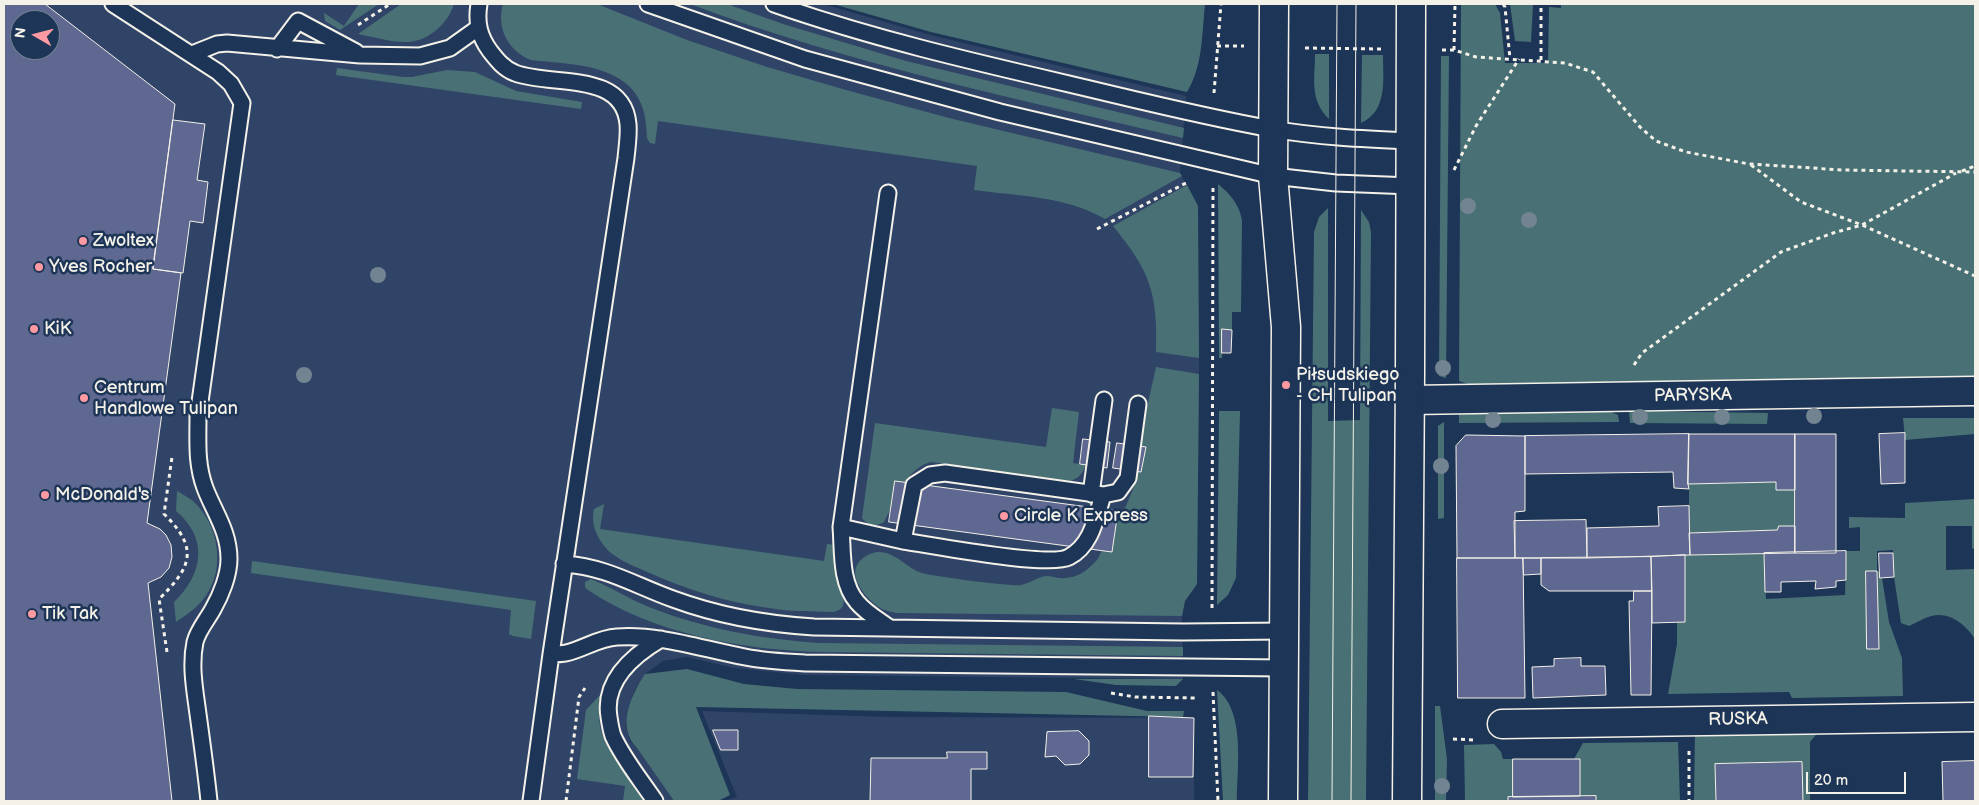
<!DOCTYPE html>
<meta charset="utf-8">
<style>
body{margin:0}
#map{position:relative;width:1979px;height:805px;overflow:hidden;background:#1d3557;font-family:"Balsamiq Sans",sans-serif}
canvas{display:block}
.frame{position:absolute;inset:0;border:5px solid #f4f1e8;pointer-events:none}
.north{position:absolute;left:10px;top:10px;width:50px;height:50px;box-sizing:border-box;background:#1d3557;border:1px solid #738091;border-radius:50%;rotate:278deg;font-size:14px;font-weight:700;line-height:20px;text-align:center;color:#f4f1e8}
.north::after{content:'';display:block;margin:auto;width:18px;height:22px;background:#ff9aa2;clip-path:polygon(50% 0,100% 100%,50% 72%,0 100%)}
.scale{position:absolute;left:1806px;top:772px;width:100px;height:22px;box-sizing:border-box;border:2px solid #f4f1e8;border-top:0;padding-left:6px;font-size:15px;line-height:18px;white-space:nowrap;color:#f4f1e8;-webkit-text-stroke:4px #1d3557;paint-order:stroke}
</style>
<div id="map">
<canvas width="1979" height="805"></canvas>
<div class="frame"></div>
<div class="north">N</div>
<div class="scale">20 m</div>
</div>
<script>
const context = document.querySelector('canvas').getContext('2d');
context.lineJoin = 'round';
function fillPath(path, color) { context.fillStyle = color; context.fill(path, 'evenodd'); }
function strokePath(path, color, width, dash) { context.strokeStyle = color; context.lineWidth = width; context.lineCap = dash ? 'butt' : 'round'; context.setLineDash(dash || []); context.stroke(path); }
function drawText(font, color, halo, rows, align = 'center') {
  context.font = font + ' "Balsamiq Sans",sans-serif'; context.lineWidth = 5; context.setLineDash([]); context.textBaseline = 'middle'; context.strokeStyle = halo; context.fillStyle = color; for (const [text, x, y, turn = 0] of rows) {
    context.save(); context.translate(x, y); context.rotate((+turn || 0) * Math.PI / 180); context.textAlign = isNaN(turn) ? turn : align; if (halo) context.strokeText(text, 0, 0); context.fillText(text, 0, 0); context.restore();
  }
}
const built = new Path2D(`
 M4 4H823L930 35 1186 96 1180 173 1197 204 1199 366 1197 584 1185 601 1182 616 1183 679 805 675 734 668 687 657 663 661 645 674 634 691 629 705 626 727 630 741 637 748 674 801H4ZM20 20H50V50H20Z
 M702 711 889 717 1194 718V801H724L737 797Z`);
const green = new Path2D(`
 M359 4H379L340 30 325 21 324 13 344 26Z
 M401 4H454C448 23 430 40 409 42 393 43 374 37 358 34Z
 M503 4H597L687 40 767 67 846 90 949 118 1180 173 1182 176 1105 219C1066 196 1017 196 974 190L977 166 658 121 655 144C651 143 650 144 648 140 646 137 647 130 646 125 645 111 640 97 630 87 605 63 564 64 531 60 508 51 496 28 503 4Z
 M690 4H727L783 24 906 61 1184 128 1183 138C1017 99 850 64 690 4Z
 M833 4H1205C1202 33 1203 66 1187 92L931 32Z
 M1461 4H1495L1500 13 1505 63H1548L1549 7 1561 8V4H1975V378L1471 385 1459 381Z
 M1510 4H1533L1531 42 1515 41Z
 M1315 54H1329V119C1309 100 1315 79 1315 54Z
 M1362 55H1383C1383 79 1388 111 1361 123Z
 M1441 56H1449L1446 378 1439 376Z
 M337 68 403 77H412L447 70 475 72 516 91 582 102 581 109 336 75Z
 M1218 184C1230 194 1239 204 1242 220L1241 312H1232V330H1222V358H1219Z
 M1187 185 1198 206 1199 358 1156 352C1158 293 1150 271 1113 226Z
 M1328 208V421L1360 420 1361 210 1369 222 1371 232 1366 801H1308L1314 232 1319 217Z
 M1156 367 1199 374 1197 584 1185 601 1182 616 897 613C892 612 887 611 882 609 866 600 843 573 863 558 887 540 903 567 922 573 931 576 1013 587 1021 585 1029 584 1037 577 1046 576 1052 576 1058 579 1065 578 1078 578 1089 569 1097 560L1126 506 1133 489 1138 472 1144 421Z
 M1052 408 1079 412 1073 463 1086 465C1083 473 1078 479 1070 481L931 462C905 469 896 500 884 522 877 527 868 526 862 518L875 423 1046 447Z
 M1219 411H1240L1236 578 1228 595 1217 605Z
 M1609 411 1618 415 1619 422 1459 423V414Z
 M1629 411 1768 413 1767 424 1630 423Z
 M1903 418H1975V434L1905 440Z
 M1444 422V518L1438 519V426Z
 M1776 482 1795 490V526H1779L1777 530 1689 533V489L1688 484Z
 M177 491C182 494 188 497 193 501 219 525 226 568 205 597 197 608 186 615 176 622L174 602C203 574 209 539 176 511Z
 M1975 499V548L1972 549V526H1946V570L1975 569V639C1966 625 1950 611 1931 616 1924 618 1916 623 1909 626L1901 623 1894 577 1893 550 1877 551V571L1879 572 1880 578H1882L1889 622 1902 658 1903 696 1792 698 1789 692 1668 694 1677 644V622L1685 621V555L1764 553 1766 599 1845 595 1846 551H1860V527L1849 528V517L1905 518V503ZM1877 571 1879 649H1868L1866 572Z
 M604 504 600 529 824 561 827 544 836 545C835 554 833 563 835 573 837 586 855 608 833 612 812 611 790 612 769 608 725 602 685 589 645 571 634 566 621 561 611 553 599 542 590 526 594 509Z
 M252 561 536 601 531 639 513 636 509 634 511 610 251 573Z
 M591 579C611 587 629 599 649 607 705 629 761 639 820 643L1183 647V656L821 652C743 650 654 634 588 590L585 587V582Z
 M687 669 744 684 797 689 1066 692 1147 711H1184L1183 717 696 707 730 795 718 801H674L637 748C616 727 631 695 645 674Z
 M1074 679H1183L1176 686 1116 685Z
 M1217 690C1246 711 1237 769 1237 801H1223Z
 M600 695C595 735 607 748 630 779 635 786 642 793 645 801H623L625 786 577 779 586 710Z
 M1435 706H1440L1447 759 1446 801H1435Z
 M1695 730H1820L1810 742V801H1803L1802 762 1715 764 1716 801H1694Z
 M1678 742 1680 801H1596V796H1580V759H1574L1583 743Z
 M1494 744 1501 752 1503 759H1513V797H1508V801H1465L1464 745Z`);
const building = new Path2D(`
 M4 4H45L175 104 153 269 181 273 147 523 160 529 166 535 171 545 172 557 169 568 161 577 148 583 172 801H4ZM20 20H50V50H20Z
 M173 120 205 124 197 180 208 182 203 223 190 221 183 273 153 269Z
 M1222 329 1232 330 1231 353H1222Z
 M1905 433V483L1881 484 1879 434Z
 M1689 434 1688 484 1689 489 1674 488 1673 472 1525 474V436Z
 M1689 434H1795V490H1776V482L1688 484Z
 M1795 434H1836V553H1795Z
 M1466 435 1525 436V511L1515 512V558H1457L1456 446Z
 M1083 439 1110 442 1107 468 1080 464Z
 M1117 443 1146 447 1141 472 1113 468Z
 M895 481 1118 511 1112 552 889 522Z
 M1689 506 1690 555 1587 558V528L1659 526 1658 507Z
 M1586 520 1587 558H1515L1514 521Z
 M1779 526H1795V553L1690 555 1689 533 1777 530Z
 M1846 551V580L1836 581V587L1815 589 1816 581 1781 582V592H1765L1764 553Z
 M1879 553H1893L1894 577 1880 578Z
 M1685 555V622L1652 623 1651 557Z
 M1651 557 1652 591H1549L1541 585V558Z
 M1457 558H1523L1525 698H1458Z
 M1523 558H1541V574L1524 575Z
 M1866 571H1877L1879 649H1867Z
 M1634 591H1652L1651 695H1631L1629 601H1633Z
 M1581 658V666H1605L1606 695 1533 698 1532 667 1554 666V659Z
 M1149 716 1194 718 1193 777H1149Z
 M713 730H738V750H721Z
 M1079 731 1089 741V755L1080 764 1065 765 1056 756 1045 757 1047 732Z
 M947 752H987V769H971V801H870L871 758H947Z
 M1513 759H1580V796L1513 797Z
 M1975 761V801H1943L1942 762Z
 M1802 762 1803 801H1716L1715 764Z
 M1596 796V801H1508V797Z`);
const path = new Path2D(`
 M1503 4 1505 7 1510 59
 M358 25 390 4
 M1217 46H1244
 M1305 48 1381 49
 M1442 50H1454L1476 57 1565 63 1593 72 1640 127 1656 141 1686 152 1749 164 1843 170 1975 172
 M1454 50 1455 4
 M1541 60V4
 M1214 93 1221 4
 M1751 165 1801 202 1862 225 1975 276
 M1454 170 1476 126 1519 59
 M1962 171 1975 166
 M1097 229 1188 182
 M1634 365 1642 353 1781 252 1833 233 1862 225 1956 173
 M1212 608 1213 187
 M167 652 159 599C192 567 199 548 164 514L172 457
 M1213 692 1218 801
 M1111 693 1135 697 1195 698
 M1453 739 1475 740
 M1689 751V801
 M566 801 579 697 585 688`);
const service = new Path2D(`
 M113 4 218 72 231 84 242 103 198 416C198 441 196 464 205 488 214 512 229 531 229 559 229 575 221 595 213 609 207 620 198 630 195 642 190 666 195 691 198 714 202 743 206 772 209 801
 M479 4C476 22 479 36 490 51 497 60 504 69 515 73 551 87 623 70 628 124 629 135 627 147 626 158L551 654 531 801
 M648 4 805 59 1000 112 1273 176 1336 183 1411 186
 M774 4C871 38 970 61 1069 84 1137 100 1204 117 1272 129 1318 137 1365 139 1411 141
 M277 49 298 21 356 52
 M192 54 217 44 227 43 360 55 420 56 450 48 478 28
 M888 193 841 527C843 551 840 582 857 602 866 613 879 620 890 628
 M1091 494 1104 400
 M841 527 903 541 914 485 930 475 945 473 1103 495 1118 492 1128 478 1138 404
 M903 541C932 545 1049 568 1069 557 1092 545 1096 517 1103 495
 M564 564C607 567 634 585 673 599 719 616 765 624 814 627L1183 632 1285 631
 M551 654C556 654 561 654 566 653 584 649 598 638 617 637 660 634 702 649 745 657 765 661 785 662 805 663L1285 668
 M655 801C641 780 624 760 613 736 611 730 610 724 609 717 603 681 632 656 661 639`);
const minor = new Path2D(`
 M1410 400 1975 391
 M1502 724 1975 717`);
const secondary = new Path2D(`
 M1274 4 1273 176 1286 327 1283 801
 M1407 801 1410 374 1411 4`);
const tram = new Path2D(`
 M1332 801 1337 4
 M1351 801 1356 4`);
const trees = [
 [1468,206],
 [1529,220],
 [378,275],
 [1443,368],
 [304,375],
 [1814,416],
 [1640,417],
 [1722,417],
 [1493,420],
 [1441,466],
 [1442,786]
];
const markers = [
 [83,241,5,"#ff9aa2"],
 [39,267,5,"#ff9aa2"],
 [34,329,5,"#ff9aa2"],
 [1286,385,5,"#ff9aa2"],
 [84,398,5,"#ff9aa2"],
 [45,495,5,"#ff9aa2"],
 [1004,516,5,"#ff9aa2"],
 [32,614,5,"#ff9aa2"]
];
const poiNames = [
 ["Zwoltex",93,241],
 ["Yves Rocher",49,267],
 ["KiK",44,329],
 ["Piłsudskiego",1296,375],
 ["- CH Tulipan",1296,396],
 ["Centrum",94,388],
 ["Handlowe Tulipan",94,409],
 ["McDonald's",55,495],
 ["Circle K Express",1014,516],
 ["Tik Tak",42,614]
];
const streetNames = [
 ["PARYSKA",1693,396,-1],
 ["RUSKA",1738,720,-1]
];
fillPath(built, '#304468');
fillPath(green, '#497175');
fillPath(building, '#5e6890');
strokePath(building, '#f4f1e8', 1);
strokePath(service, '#f4f1e8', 19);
strokePath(minor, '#f4f1e8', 31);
strokePath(secondary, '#f4f1e8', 31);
strokePath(path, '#f4f1e8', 3, [4, 4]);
strokePath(service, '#1d3557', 15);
strokePath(minor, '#1d3557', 28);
strokePath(secondary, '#1d3557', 28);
strokePath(tram, '#f4f1e8', 1);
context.fillStyle = '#728491';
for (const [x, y] of trees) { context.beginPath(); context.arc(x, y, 8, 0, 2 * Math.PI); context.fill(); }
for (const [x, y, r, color] of markers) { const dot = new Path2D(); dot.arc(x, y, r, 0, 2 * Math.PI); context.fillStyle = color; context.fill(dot); strokePath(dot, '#1d3557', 2); }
drawText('18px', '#f4f1e8', '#1d3557', poiNames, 'left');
drawText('18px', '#f4f1e8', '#1d3557', streetNames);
</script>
